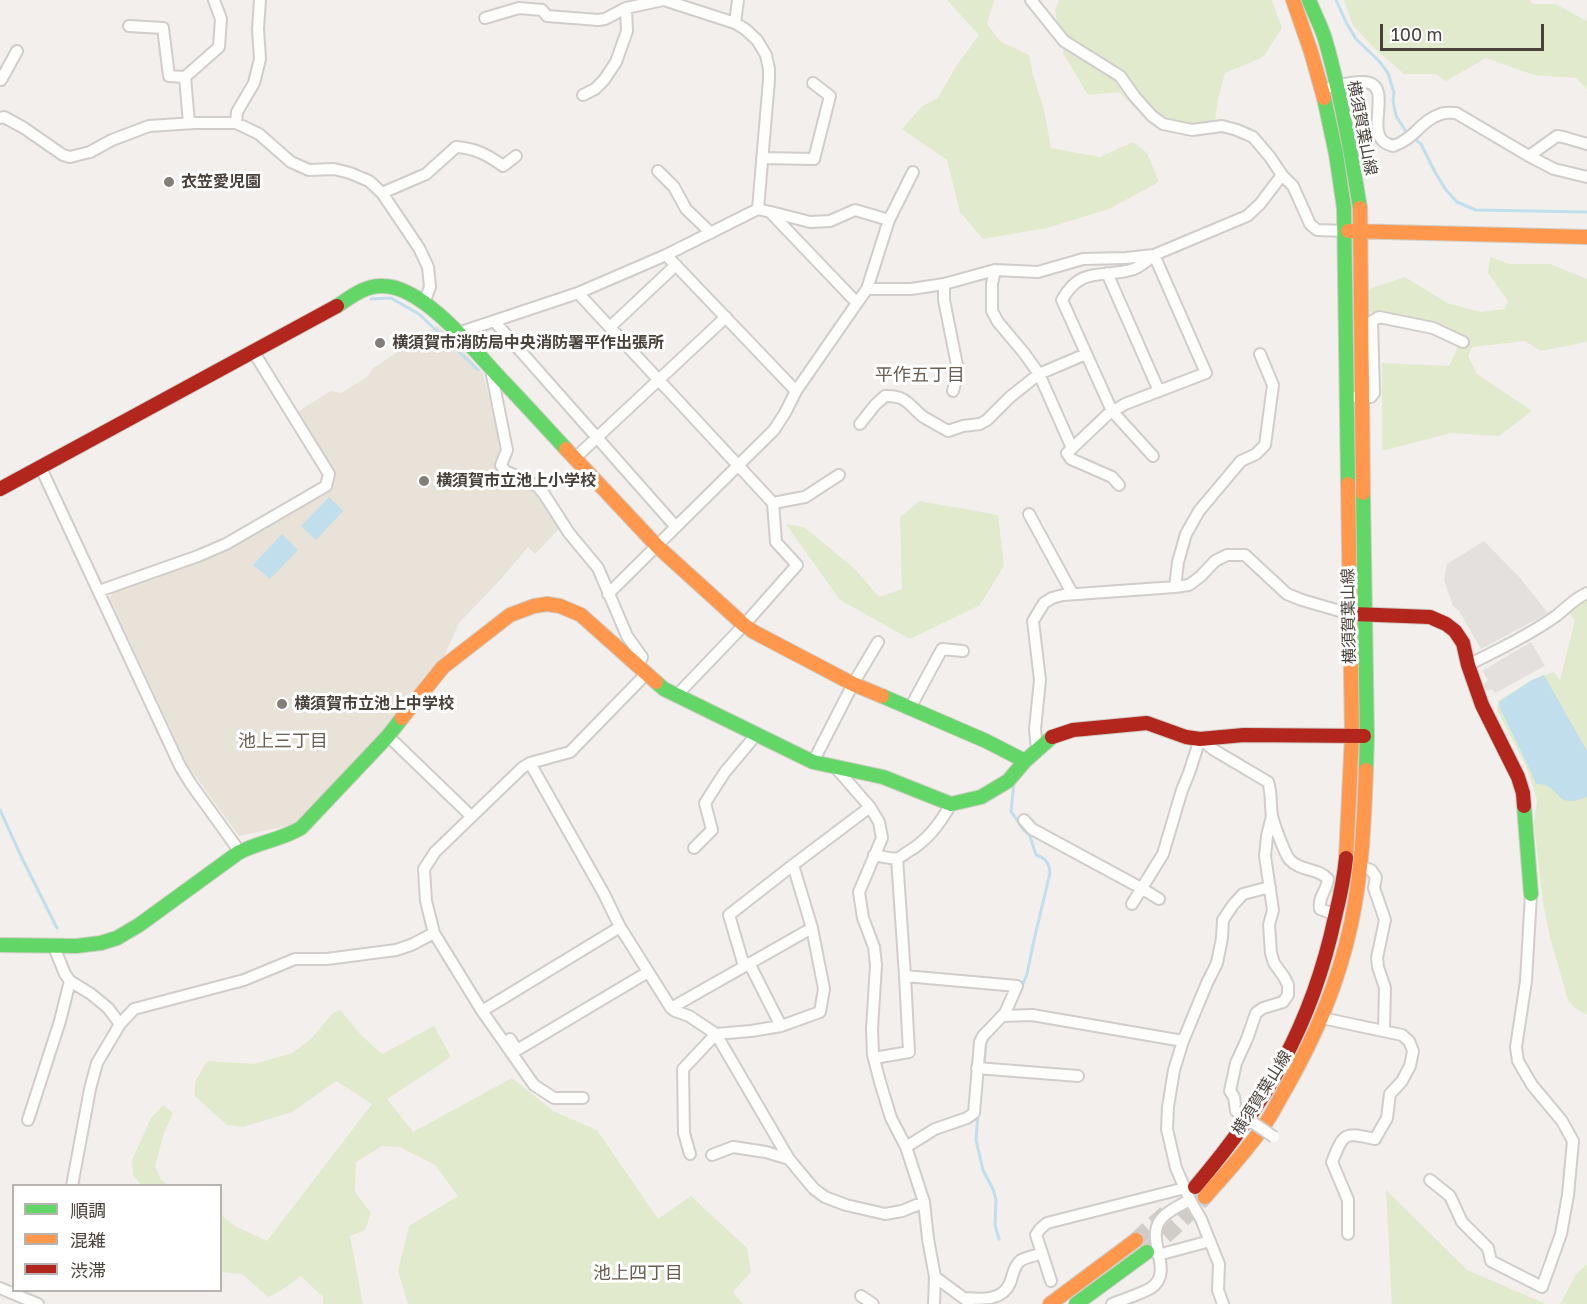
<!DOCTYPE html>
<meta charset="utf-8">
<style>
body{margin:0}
#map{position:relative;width:1587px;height:1304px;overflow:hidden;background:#f2efec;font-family:"Golos Text","Noto Sans JP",sans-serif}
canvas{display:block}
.legend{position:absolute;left:12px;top:1184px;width:210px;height:108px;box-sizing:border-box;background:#fff;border:2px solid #b6b3b0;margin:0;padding:8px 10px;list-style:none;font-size:18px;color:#484139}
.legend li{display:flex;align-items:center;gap:12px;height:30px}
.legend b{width:30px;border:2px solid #b6b3b0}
.scale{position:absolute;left:1380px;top:24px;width:164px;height:27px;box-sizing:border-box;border:3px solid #484139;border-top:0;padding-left:8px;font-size:18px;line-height:21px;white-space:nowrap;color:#484139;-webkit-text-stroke:4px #fff;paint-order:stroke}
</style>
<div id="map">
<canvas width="1587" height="1304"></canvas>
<ul class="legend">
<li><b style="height:8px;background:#63d668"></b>順調</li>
<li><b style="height:8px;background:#ff974d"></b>混雑</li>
<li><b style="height:8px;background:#b3261e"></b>渋滞</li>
</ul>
<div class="scale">100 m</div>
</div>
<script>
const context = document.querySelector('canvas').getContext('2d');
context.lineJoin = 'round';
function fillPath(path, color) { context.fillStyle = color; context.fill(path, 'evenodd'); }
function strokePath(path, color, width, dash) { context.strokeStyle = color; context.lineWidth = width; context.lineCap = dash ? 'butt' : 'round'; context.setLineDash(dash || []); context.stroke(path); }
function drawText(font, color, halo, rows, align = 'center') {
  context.font = font + ' "Golos Text","Noto Sans JP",sans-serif'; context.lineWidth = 6; context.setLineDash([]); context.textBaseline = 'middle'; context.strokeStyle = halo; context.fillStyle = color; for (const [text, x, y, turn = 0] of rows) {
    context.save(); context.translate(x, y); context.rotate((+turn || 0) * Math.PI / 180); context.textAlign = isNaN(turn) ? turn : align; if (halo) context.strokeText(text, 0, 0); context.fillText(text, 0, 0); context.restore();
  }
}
const education = new Path2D(`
 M437 326 449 335 483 373 497 431 499 449 496 471 507 474 509 479 518 482 535 493 559 529 535 554 528 547 502 578 459 623 442 661 434 666 374 742 293 825 239 836 188 766 110 598 112 593 220 548 334 484V474L297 412 331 391 341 393 368 376 372 369Z`);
const green = new Path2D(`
 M947 0H994L987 24 1001 42 1029 55 1033 75 1044 110 1051 148 1100 157 1133 142 1147 153 1159 182 1109 209 1047 228 983 239 960 212 947 160 902 129 922 106 937 99 957 65 979 35Z
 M1059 0H1272L1282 28 1263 57 1225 73 1218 99 1215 121 1189 124 1146 114 1136 109 1119 92 1088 95 1064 55 1055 11Z
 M1344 0H1530L1533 4H1555L1587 21V89L1576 78 1534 75 1486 58 1446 81 1435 74H1404L1374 48 1352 24Z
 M1490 257 1510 264H1550L1587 279V342L1541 351 1525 341 1472 347 1468 356 1477 374 1532 411 1499 436 1451 433 1382 451V363L1449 366 1462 339 1368 311 1366 290 1405 277 1447 303 1481 312 1505 309 1508 301 1488 273Z
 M920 501 998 515 1004 566 980 605 910 639 840 600 786 524 804 527 856 570 879 597 902 589 900 517Z
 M1587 593V1015L1575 1008 1568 1000 1550 937 1543 903 1534 824 1537 800 1527 768 1497 710 1498 701 1532 680 1554 672 1560 680 1575 621 1563 604Z
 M340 1010 361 1035 382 1054 434 1026 451 1057 387 1099 413 1132 512 1078 553 1111 597 1130 658 1219 691 1196 747 1248 751 1272 733 1292 743 1304H408L398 1271 409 1226 458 1196 435 1165 400 1147 382 1146 356 1162 355 1192 371 1213 365 1230 350 1236 363 1304H323V1297L301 1276 283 1289 268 1297 242 1274 221 1272V1215L235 1226 267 1241 372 1104 336 1081 292 1112 243 1127 227 1125 194 1095 196 1080 207 1061 254 1064 292 1053 310 1040 333 1013Z
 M163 1105 173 1113 164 1133 155 1166 161 1180 168 1185H141L133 1175 132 1160 151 1118Z
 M1386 1190 1467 1270 1546 1304H1392Z
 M1587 1264V1304H1560L1577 1273Z`);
const parking = new Path2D(`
 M1484 541 1521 579 1548 613 1481 649 1459 611 1453 606 1444 580 1447 564Z
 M1531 642 1545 666 1495 693 1492 689 1486 691 1483 684 1488 680 1482 671Z`);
const water = new Path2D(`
 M329 497 343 511 316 540 301 526Z
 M282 534 298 550 270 579 253 565Z
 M1544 675 1587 751V797C1582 799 1576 801 1572 801 1555 802 1557 783 1536 784L1531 772 1499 706V702L1532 680Z`);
const stream = new Path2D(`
 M1336 0 1346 22 1356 39 1379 61 1388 73 1394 93 1393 101 1396 116 1407 133 1421 144 1435 172 1446 190 1457 202 1476 210 1587 212
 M371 299 391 298 419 314 478 370
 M1014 783 1011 811 1022 828 1030 836 1036 855C1046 858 1049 863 1050 873L1034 940 1027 974 1021 989
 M0 810 21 856 57 928
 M984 1065 986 1043 990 1036
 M978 1113 976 1140 983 1170 993 1189 996 1200 995 1225 999 1239`);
const primaryTunnel = new Path2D(`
 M1136 1240 1167 1212
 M1147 1252 1173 1229 1205 1197`);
const street = new Path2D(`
 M664 0 735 23 745 29 757 40 766 55 769 69V80L758 209
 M1031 0 1064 41 1120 76 1135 97 1152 116 1163 124 1192 130 1222 126 1237 130 1253 137 1270 157 1282 175 1293 186 1310 224 1317 230 1345 231
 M485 18 519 8 542 10 547 16 598 20 605 19 626 8 663 0
 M735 23 738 0
 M129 26 163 28 169 76 185 77
 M0 80H1L17 51
 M1331 87C1341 85 1353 81 1364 82 1394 84 1366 128 1384 142 1387 144 1390 145 1393 146 1415 139 1421 120 1441 114 1445 112 1451 113 1456 113L1529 156 1557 136 1563 137 1587 144
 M583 95 595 89 604 80 616 62 627 31 626 8
 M0 118 4 117 24 128 63 155 70 157 90 152 112 140 149 126 195 123H236L259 134 291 162 309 170 334 169 350 173 369 181 382 193 419 248 428 267 430 287 424 303
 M189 123 185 77 219 47 221 19 214 0
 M236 123 237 112 254 83 260 59 258 29 260 0
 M1529 156 1554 169 1587 177
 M762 158 814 159 830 96 813 83
 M658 171 674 187 686 209 711 233
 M382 193 426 174 456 147C475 148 488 155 503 166L516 156
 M771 212 810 222 830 221 855 210 889 220
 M666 255 796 391
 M995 270 992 284V311L998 322 1024 353 1039 374 1072 448
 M1107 273 1159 391
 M944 284V300L958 370 953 391
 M867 289H911L944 284 995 270 1038 272 1083 259 1126 258 1154 255 1247 216 1260 204 1282 175
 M578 293 773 503 776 542 797 565 744 625 676 696
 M494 321 676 527
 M610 327 676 265
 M458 333 578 293 666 255 758 209 770 212 857 303 867 289 889 220 913 172
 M491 370 507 450 501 465 505 471 524 479 538 487 544 494 569 533 598 568 627 636 642 657 639 665
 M1355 397H1371L1374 393 1372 321 1379 317 1433 328 1463 342
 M860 424 875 405 885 396C906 395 909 405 922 416 930 421 939 426 948 431L963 426 980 424 987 420 1010 397 1039 374 1086 354
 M575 458 726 317
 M40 466 180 766 191 784 240 852
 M1119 485 1112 477 1071 459 1067 453 1107 415 1125 404 1206 373 1154 255C1148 260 1141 266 1134 269 1103 279 1081 265 1062 300L1112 411 1153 456
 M773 503 805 497 839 475
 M1029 514 1072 593
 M1175 587 1189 585 1201 576 1215 561 1227 555H1245L1287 594 1302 600 1350 614
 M99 591 198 556 226 544 326 486 329 474 253 351
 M608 594 774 430 785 413 796 391 857 303
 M1468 665C1498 650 1529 635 1556 616 1568 607 1572 600 1587 593
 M910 708 942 649 963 651
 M388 736 471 816
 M1037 749 1035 729 1040 680 1033 621 1044 603 1052 598 1063 595 1175 587 1178 562 1186 534 1199 511 1241 461 1256 454 1265 445 1273 385 1260 354
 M813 762 853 684 878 642
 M530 763 604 894 620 927 671 1008 675 1011 689 1016 716 1034 751 1031 781 1026 820 1012 824 989 812 928 793 865 870 807
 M835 767 870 807 879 822 882 838 859 892 863 918 874 947 876 965 872 1029 873 1055 880 1082 891 1118 906 1147 924 1202 928 1239 935 1277 934 1304
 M1024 820 1032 829 1141 888 1159 899
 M694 848 712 830 705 803 725 772 756 735
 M874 855C881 856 892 860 898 858 901 857 903 855 906 853 927 841 939 825 951 804
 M1360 866 1371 870 1376 877 1374 888 1385 920 1377 958 1378 967 1385 988 1384 1030
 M1132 904 1163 854 1182 790 1189 773 1200 739 1214 750 1268 782C1272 793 1270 805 1272 816 1274 824 1285 855 1290 860 1300 871 1318 868 1328 879 1327 891 1318 896 1320 909L1336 915
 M54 947 65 974 70 981 91 994 108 1008 120 1024
 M749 963 781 1026
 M744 966 729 915 793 865
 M905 976 1017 986 1005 1013 983 1036 980 1042 974 1113 967 1118 935 1129 906 1147
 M671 1008 812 928
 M482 1011 620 927
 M1002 1016 1032 1015 1183 1041
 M1322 1018 1402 1035 1409 1041 1413 1051 1410 1066 1402 1081 1390 1094 1387 1118 1375 1139C1344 1132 1344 1132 1332 1162L1348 1200V1234
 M510 1039 517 1050 648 972
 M874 1058 909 1052 905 976 897 858
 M977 1068 1078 1076
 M583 1098H554L534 1085 482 1011 434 933 426 901 424 869 435 852 522 768 530 763 570 752 647 673
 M1236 1111 1234 1097 1230 1091 1236 1063 1247 1039 1256 1013 1263 1008 1283 1002 1288 995V985L1284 977 1274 963 1271 953 1269 925 1273 910 1265 856 1267 836 1272 816
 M28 1120 60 1021 70 981
 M690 1154 684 1133 683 1069 716 1034 789 1159 814 1189 825 1197 846 1205 885 1214 902 1211 924 1202
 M712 1155 733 1147 766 1152 789 1159
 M1430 1180 1450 1196 1462 1222 1488 1248 1491 1261 1542 1287 1561 1234 1568 1195 1573 1141 1562 1121 1532 1085 1518 1061 1516 1047 1526 981 1531 894
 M72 1186 90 1089 97 1063 120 1024 134 1009 244 980 295 959H327L396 950 411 945 434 933
 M1042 1253 1036 1235 1040 1229 1047 1223 1185 1188
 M1158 1255 1210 1241
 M935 1277 969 1302
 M0 1288 38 1304
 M861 1296 873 1304
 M964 1298C980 1299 1002 1302 1010 1283 1013 1276 1013 1267 1020 1261 1025 1257 1036 1256 1042 1253L1051 1281
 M1112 1304C1124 1299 1141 1294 1151 1288 1176 1271 1143 1239 1162 1218 1169 1210 1181 1205 1190 1200
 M1223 1304 1218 1290 1219 1264 1201 1219 1190 1200 1176 1168 1167 1129 1168 1107 1174 1070 1183 1041 1207 983 1217 963 1222 938 1223 920 1233 905 1243 894 1270 887`);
const fast = new Path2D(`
 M1309 0C1314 13 1321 26 1325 39 1341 94 1351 151 1360 208
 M1324 98 1336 154 1344 208 1348 484
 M337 306C351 297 365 285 383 286 423 286 474 350 500 378 522 401 544 425 566 449
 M1363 493 1367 737 1366 770
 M656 682 664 689 813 762 883 777 951 804 981 797 1008 781 1025 761 1052 737
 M882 696 986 741 1025 761
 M1524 806 1531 894
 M0 945 76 946 101 943 117 938 139 925 238 853C258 842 281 840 301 828L388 736 402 718
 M1076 1304 1147 1252`);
const slow = new Path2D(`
 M1293 0 1311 52 1324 98
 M1360 208 1363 493
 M1348 231 1587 237
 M566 449 657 546 744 625 754 632 853 684 882 696
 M402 718 443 667 510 615 534 606 547 604 560 606 581 615 656 682
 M1346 858 1352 736 1348 484
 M1205 1197C1225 1174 1246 1152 1263 1127 1272 1115 1278 1101 1286 1088 1316 1035 1338 984 1351 924 1362 873 1364 822 1366 770
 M1050 1304 1136 1240`);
const jam = new Path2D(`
 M0 489 337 306
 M1353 614 1430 617 1446 624 1455 631 1463 643 1468 665 1482 705 1518 777 1523 793 1524 806
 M1052 737 1073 730 1147 723 1186 737 1200 739 1244 735 1364 736
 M1195 1187C1266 1104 1312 1025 1335 917 1340 897 1344 878 1346 858`);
const streetBridge = new Path2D(`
 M1236 1111 1274 1137`);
const markers = [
 [169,182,6,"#847e78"],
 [380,343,6,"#847e78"],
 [424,481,6,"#847e78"],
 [282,704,6,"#847e78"]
];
const streetNames = [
 ["横須賀葉山線",1362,128,79],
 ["横須賀葉山線",1349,616,-91],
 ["横須賀葉山線",1262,1093,-58]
];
const poiNames = [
 ["衣笠愛児園",181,182],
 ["横須賀市消防局中央消防署平作出張所",392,343],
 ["横須賀市立池上小学校",436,481],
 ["横須賀市立池上中学校",294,704]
];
const neighbourhoodNames = [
 ["平作五丁目",920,375],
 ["池上三丁目",283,741],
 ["池上四丁目",638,1273]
];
fillPath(education, '#e8e2d8');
fillPath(green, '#e2eace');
fillPath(parking, '#e4e0dd');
fillPath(water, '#c0deec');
strokePath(stream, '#c0deec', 3);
strokePath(primaryTunnel, '#d0ccc8', 16, [16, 8]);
strokePath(street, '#d0cdca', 14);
strokePath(fast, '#d0ccc4', 16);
strokePath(slow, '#d0ccc4', 16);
strokePath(jam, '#d0ccc4', 16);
strokePath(street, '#fdfdfc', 10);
strokePath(fast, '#63d668', 14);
strokePath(slow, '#ff974d', 14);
strokePath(jam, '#b3261e', 14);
strokePath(streetBridge, '#d0cdca', 14, []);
strokePath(streetBridge, '#fdfdfc', 10);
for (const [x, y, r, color] of markers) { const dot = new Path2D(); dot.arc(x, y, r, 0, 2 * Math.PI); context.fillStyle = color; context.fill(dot); strokePath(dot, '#fff', 2); }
drawText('16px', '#484139', '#fff', streetNames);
drawText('bold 16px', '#484139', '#fff', poiNames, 'left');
drawText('18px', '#6a5e51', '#fff', neighbourhoodNames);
</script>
